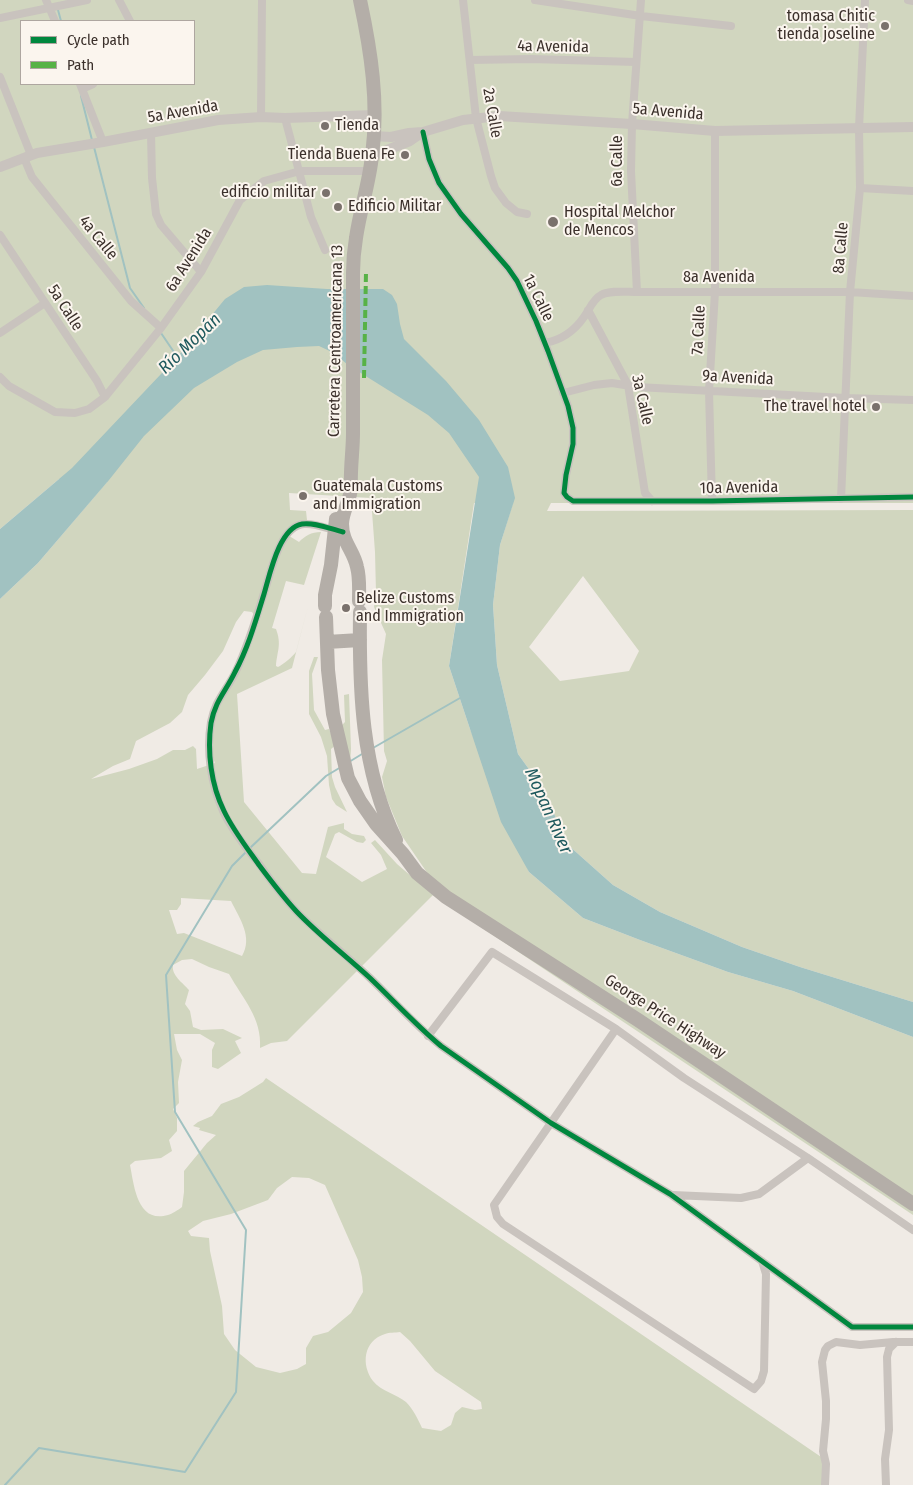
<!DOCTYPE html>
<meta charset="utf-8">
<style>
body{margin:0}
#map{position:relative;width:913px;height:1485px;overflow:hidden;background:#f0ebe5;font-family:"Fira Sans Condensed",sans-serif}
canvas{display:block}
.legend{position:absolute;left:20px;top:20px;width:175px;height:65px;box-sizing:border-box;background:#fbf5ee;border:1px solid #aea6a0;margin:0;padding:6px 9px;list-style:none;font-size:15px;color:#3b302b}
.legend li{display:flex;align-items:center;gap:10px;height:25px}
.legend b{width:25px;border:1px solid #aea6a0}
</style>
<div id="map">
<canvas width="913" height="1485"></canvas>
<ul class="legend">
<li><b style="height:6px;background:#00873e"></b>Cycle path</li>
<li><b style="height:6px;background:#57b246"></b>Path</li>
</ul>
</div>
<script>
const context = document.querySelector('canvas').getContext('2d');
context.lineJoin = 'round';
function fillPath(path, color) { context.fillStyle = color; context.fill(path, 'evenodd'); }
function strokePath(path, color, width, dash) { context.strokeStyle = color; context.lineWidth = width; context.lineCap = dash ? 'butt' : 'round'; context.setLineDash(dash || []); context.stroke(path); }
function drawText(font, color, halo, rows, align = 'center') {
  context.font = font + ' "Fira Sans Condensed",sans-serif'; context.lineWidth = 4; context.setLineDash([]); context.textBaseline = 'middle'; context.strokeStyle = halo; context.fillStyle = color; for (const [text, x, y, turn = 0] of rows) {
    context.save(); context.translate(x, y); context.rotate((+turn || 0) * Math.PI / 180); context.textAlign = isNaN(turn) ? turn : align; if (halo) context.strokeText(text, 0, 0); context.fillText(text, 0, 0); context.restore();
  }
}
const green = new Path2D(`
 M0 0H913V503H551L547 511 913 510V1002L800 967 742 947 660 912 613 885 567 844 544 790 518 754 497 665 493 605 500 545 513 503H474L449 666 470 729 529 872 583 918 640 940 728 972 793 991 913 1037V1215L433 895 287 1041 271 1043 260 1048C262 1018 243 999 229 974L209 967 192 959 182 960 173 965C171 975 183 983 189 990L185 1004 190 1011 193 1027 201 1030 223 1029 242 1038 235 1041 241 1053 218 1069 212 1067V1050L215 1043 200 1034H174L177 1050 182 1060 178 1082 179 1103 173 1109 177 1118V1131L169 1140 172 1151 161 1158 135 1161 130 1165C134 1185 137 1224 168 1215 172 1214 178 1210 182 1207L184 1192V1171L207 1143 216 1135 199 1130 200 1128 193 1126 198 1122 212 1116 221 1104 239 1097 263 1082 266 1078 827 1461V1485H0V599L38 563 107 482 59 479 0 529ZM21 21H194V84H21ZM289 493 371 498 375 552 376 593 374 607 386 634 382 660 384 751 387 761 382 777 386 797 402 836 428 874 433 895 397 864 375 840 371 843 381 855 387 869 362 882 326 857 335 834 339 832 357 842 363 843 366 840 364 836 352 834 344 829V823L328 827 316 874 302 873 244 802 237 694 292 668 308 606 296 652C292 657 284 664 278 667L276 666C277 651 282 645 276 629L272 628 286 581 304 585 321 532C311 532 305 536 299 542L286 534 306 522 307 520 306 511 290 510ZM583 576 639 651 629 671 560 681 529 647ZM244 611 252 612 256 618 210 726V750L215 763 197 769 196 749 193 746 185 750H173L157 759 129 769 91 779 113 766 130 759 136 741 170 723 182 712 188 695 205 675 223 651 236 622ZM181 898 231 901C240 919 253 937 242 956L184 933 177 934 169 910H177L181 904ZM292 1177 309 1178 325 1185 358 1260 362 1277 363 1292 351 1313 328 1332 313 1336 306 1348V1364L297 1369 280 1373 256 1367 235 1350 224 1334 222 1306 210 1251 209 1238 191 1236 188 1231 203 1221 231 1214 268 1200 277 1188ZM400 1332 410 1341 435 1371 481 1402 482 1409 475 1410 462 1407 455 1413 451 1425 441 1431 422 1428C418 1419 413 1409 406 1402 396 1394 381 1391 373 1381 361 1365 363 1341 385 1334 389 1332 395 1333 400 1332Z
 M314 657H318L312 674 314 710 325 730 329 729 336 745 331 749 332 777 335 787 347 812 336 805 332 799 329 785 327 756 321 737 309 714V671Z
 M349 694 351 749 350 764 342 725 345 722 344 695Z`);
const water = new Path2D(`
 M267 285 327 289H383L392 295 397 304 400 324 404 339 446 381 479 420 508 467 515 498 500 545 493 605 497 665 518 754 544 790 567 844 613 885 660 912 742 947 800 967 913 1002V1037L793 991 728 972 640 940 583 918 529 872 501 822 449 666 479 477 449 433 428 415 348 365 334 353 319 346 297 347 263 350 237 362 194 388 144 436 109 480 38 563 0 599V529L72 468 179 355 225 299 244 287Z`);
const stream = new Path2D(`
 M58 10 61 21
 M81 96 92 140
 M94 147 130 288 144 308
 M161 333 178 358
 M373 748 460 698
 M349 762 362 754
 M250 848 326 776 341 767
 M5 1485 39 1448 185 1472 236 1392 246 1230 175 1112 166 975 232 866 246 852`);
const minor = new Path2D(`
 M46 0 55 21
 M119 0 130 21
 M463 0 476 118 491 176 495 188 506 203 517 212 527 214
 M535 0 641 16 731 26
 M908 0 913 1
 M0 18 87 0
 M470 60 531 59 636 62
 M0 77 31 155
 M80 84 103 142
 M82 89 93 84
 M261 117 262 0
 M285 118 311 217 325 250
 M423 132 429 159 439 183 461 214 508 268 517 281 536 321 548 351 568 406 573 428V444L566 475 564 493 567 497 573 501H712L913 497
 M151 133 152 178 156 214 161 225 201 272
 M24 158 32 177 131 301 161 328
 M860 188 913 191
 M0 235 97 381 105 397
 M637 292 631 171 632 124 641 0
 M588 310 628 385 645 493 652 501
 M0 333 45 303
 M545 343C561 340 575 330 584 317 589 310 593 299 601 295 610 290 626 292 637 292H850L913 296
 M0 377 9 386 55 412 75 413 89 409 105 397 161 328 201 272 240 200 264 181 300 171H370
 M563 393 594 385 612 383 637 387 845 398 913 400
 M841 499 850 292 860 188 859 128 865 0
 M712 501 709 391 715 292V131
 M337 531C326 528 315 523 304 524 279 526 271 573 264 593 256 619 248 646 236 671 227 690 215 700 211 722 206 751 211 784 223 811 232 830 246 848 259 864 271 881 283 897 297 912 320 935 346 955 370 978 394 1001 415 1025 441 1046L551 1123 670 1194 852 1327H913
 M616 1029 494 1205 497 1217 503 1224 754 1389 761 1381 764 1371 766 1274 762 1261
 M428 1036 492 952 616 1029 684 1078 808 1158 913 1230
 M673 1195 741 1198 759 1194 808 1158
 M825 1485 826 1464 823 1451 826 1419V1401L822 1362 825 1350 828 1346 836 1342 860 1345 893 1342H913
 M886 1485 885 1459 889 1430 887 1357 889 1349 896 1342`);
const tertiary = new Path2D(`
 M374 136 391 137 409 133 423 132 463 120 499 116 632 124 715 131 913 127
 M372 156 410 141 423 132
 M0 167 37 153 103 142 218 120 261 117 285 118 375 115`);
const trunk = new Path2D(`
 M359 601C359 590 360 578 357 567 354 551 342 542 342 524 342 511 351 500 351 487 350 469 353 451 353 433 353 380 353 326 353 273 353 261 354 250 356 238 360 210 369 184 372 156 379 103 371 51 360 0
 M325 606V595L331 565 336 519
 M360 612C359 689 361 769 396 840
 M326 617 328 670 333 714 348 778 360 801 376 824 403 854 417 873 446 897 638 1020 913 1204
 M327 642 360 640`);
const quiet = new Path2D(`
 M364 378 366 272`);
const cycleway = new Path2D(`
 M423 132 429 159 439 183 461 214 508 268 517 281 536 321 548 351 568 406 573 428V444L566 475 564 493 567 497 573 501H712L913 497
 M343 532C330 529 315 522 302 524 279 528 270 574 264 594 256 620 248 648 235 672 226 691 215 701 211 723 207 752 211 785 224 811 233 830 247 848 259 865 271 881 283 897 297 912 320 936 346 956 370 978 394 1001 416 1025 441 1046L551 1123 670 1194 852 1327H913`);
const markers = [
 [885,26,5,"#7a716c"],
 [325,126,5,"#7a716c"],
 [405,155,5,"#7a716c"],
 [326,193,5,"#7a716c"],
 [338,207,5,"#7a716c"],
 [553,222,6,"#7a716c"],
 [876,407,5,"#7a716c"],
 [303,496,5,"#7a716c"],
 [346,608,5,"#7a716c"]
];
const poiNames = [
 ["tomasa Chitic",875,17,"right"],
 ["tienda joseline",875,35,"right"],
 ["Tienda",335,126],
 ["Tienda Buena Fe",395,155,"right"],
 ["edificio militar",316,193,"right"],
 ["Edificio Militar",348,207],
 ["Hospital Melchor",564,213],
 ["de Mencos",564,231],
 ["The travel hotel",866,407,"right"],
 ["Guatemala Customs",313,487],
 ["and Immigration",313,505],
 ["Belize Customs",356,599],
 ["and Immigration",356,617]
];
const streetNames = [
 ["4a Avenida",553,47,1],
 ["5a Avenida",183,112,-10],
 ["5a Avenida",668,112,5],
 ["2a Calle",492,113,80],
 ["6a Calle",618,161,-90],
 ["4a Calle",98,238,51],
 ["8a Calle",841,248,-85],
 ["6a Avenida",189,260,-58],
 ["8a Avenida",719,278],
 ["1a Calle",538,298,64],
 ["5a Calle",65,308,57],
 ["7a Calle",699,330,-87],
 ["Carretera Centroamericana 13",336,341,-89],
 ["9a Avenida",738,378,3],
 ["3a Calle",642,400,77],
 ["10a Avenida",739,488,-1],
 ["George Price Highway",665,1017,33]
];
const waterNames = [
 ["Río Mopán",190,344,-44],
 ["Mopan River",548,811,66]
];
fillPath(green, '#d1d6bf');
fillPath(water, '#a1c2c1');
strokePath(stream, '#a1c2c1', 2);
strokePath(minor, '#c9c3be', 8);
strokePath(tertiary, '#c9c3be', 10);
strokePath(trunk, '#b4aea8', 14);
strokePath(quiet, '#57b246', 4, [8, 4]);
strokePath(cycleway, '#00873e', 5);
for (const [x, y, r, color] of markers) { const dot = new Path2D(); dot.arc(x, y, r, 0, 2 * Math.PI); context.fillStyle = color; context.fill(dot); strokePath(dot, '#fbf5ee', 2); }
drawText('16px', '#3b302b', '#fbf5ee', poiNames, 'left');
drawText('16px', '#3b302b', '#fbf5ee', streetNames);
drawText('italic 18px', '#1f5a5e', '#fbf5ee', waterNames);
</script>
